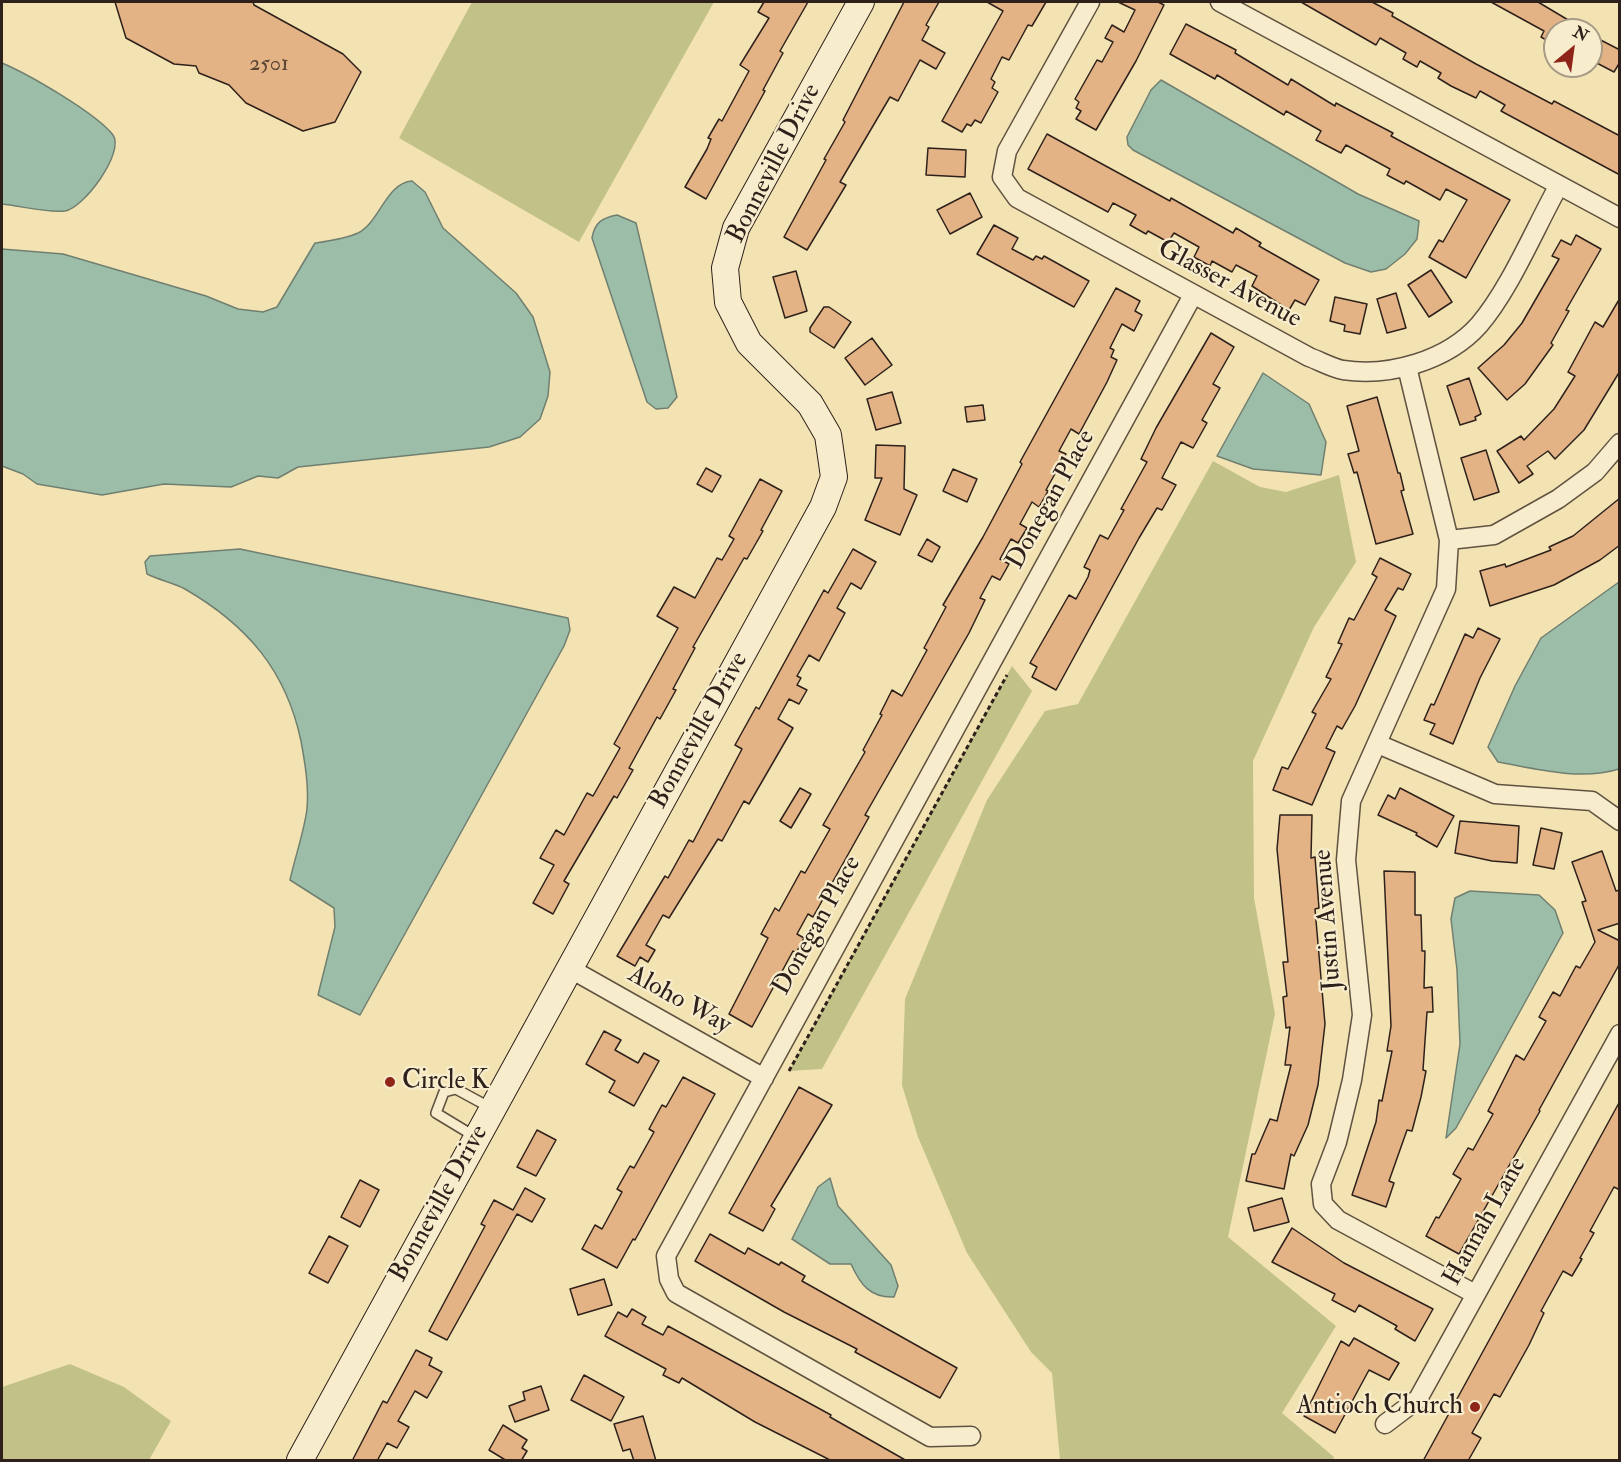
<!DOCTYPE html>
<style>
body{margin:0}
#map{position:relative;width:1621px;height:1462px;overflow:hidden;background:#f3e3b2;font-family:"IM FELL Double Pica",serif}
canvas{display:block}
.frame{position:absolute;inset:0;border:3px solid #2e211b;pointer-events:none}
.north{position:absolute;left:1543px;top:18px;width:60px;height:60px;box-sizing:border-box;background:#f7edcd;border:2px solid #a79b86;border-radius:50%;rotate:29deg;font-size:16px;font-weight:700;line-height:24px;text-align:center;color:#2e211b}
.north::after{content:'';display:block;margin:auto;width:21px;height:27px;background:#8f2418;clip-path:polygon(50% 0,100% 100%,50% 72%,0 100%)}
</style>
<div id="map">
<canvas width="1621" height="1462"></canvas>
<div class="frame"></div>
<div class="north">N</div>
</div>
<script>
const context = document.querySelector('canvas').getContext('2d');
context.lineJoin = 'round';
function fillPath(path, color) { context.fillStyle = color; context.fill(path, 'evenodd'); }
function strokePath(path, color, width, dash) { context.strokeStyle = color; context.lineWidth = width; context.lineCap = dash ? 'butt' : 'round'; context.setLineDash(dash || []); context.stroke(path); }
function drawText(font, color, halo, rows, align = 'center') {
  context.font = font + ' "IM FELL Double Pica",serif'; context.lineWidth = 4.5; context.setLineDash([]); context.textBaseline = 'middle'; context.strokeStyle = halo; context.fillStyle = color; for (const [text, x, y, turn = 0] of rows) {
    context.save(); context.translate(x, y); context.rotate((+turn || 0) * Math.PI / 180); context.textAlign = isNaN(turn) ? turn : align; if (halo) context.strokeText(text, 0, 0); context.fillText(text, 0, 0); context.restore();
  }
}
const green = new Path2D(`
 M472 2H714L579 242 399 138Z
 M1213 461 1260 487 1286 492 1339 475 1356 562 1314 627 1253 761 1254 898 1275 1014 1228 1237 1336 1326 1282 1413 1334 1457 1333 1460H1060L1052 1373 1031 1352 967 1253 918 1137 902 1085 905 999 987 800 1045 711 1078 704Z
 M1012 666 1032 691 822 1069 789 1071Z
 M70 1364 124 1387 171 1421 149 1460H2V1387Z`);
const water = new Path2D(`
 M2 63C28 74 96 113 113 135 125 152 84 208 65 211 46 213 21 206 2 204Z
 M1161 80 1358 194 1419 221 1417 239 1405 254 1386 269 1371 272 1345 263 1133 150 1128 145 1127 137 1151 90Z
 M412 181 425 192 443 228 516 293 533 317 550 372 548 396 540 419 520 437 489 447 298 467 278 478 258 476 231 487 164 484 102 495 37 484 23 474 2 466V249L63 254 206 296 238 309 263 312 277 307 315 243C329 241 345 239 358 233 380 222 386 183 412 181Z
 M617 215 636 223 677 397 668 408 656 409 647 402 592 238C595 222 602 218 617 215Z
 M1263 373 1309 404 1326 442 1321 475 1253 469 1217 456Z
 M240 549 568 618 570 630 564 646 360 1015 318 995 335 927 334 908 290 880C295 857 304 832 307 809 309 786 305 763 301 741 286 670 247 625 185 589 174 583 159 580 147 574L145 562 150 556Z
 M1619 582V769C1581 781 1536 769 1498 762L1488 747 1515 686 1541 638Z
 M1470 891 1539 895 1555 910 1563 933 1456 1128 1446 1138 1460 1044 1457 970 1451 919 1455 898Z
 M830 1178 838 1206 891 1265 898 1286 894 1297C870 1298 860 1284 851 1264H830L792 1239 818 1187Z`);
const building = new Path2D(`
 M115 2H253L254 5 343 54 361 72 335 122 303 131 246 103 229 85 199 73 196 66 174 64 126 38Z
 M764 2H808L780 51 783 53 763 90 765 91 706 199 685 187 707 149 711 139 708 138 719 119 722 121 749 71 740 65 769 18 758 12Z
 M904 2H939L926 25 929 27 922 40 945 53 936 69 920 60 898 101 890 97 840 182 846 185 807 250 784 237 826 160 824 159 845 122 843 120Z
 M987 2H1046L1032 26 1028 25 1009 60 1002 57 991 79 995 82 992 88 998 92 981 123 975 120 971 126 967 124 962 132 942 121 1003 11Z
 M1118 2H1158L1164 5 1136 61 1096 130 1076 119 1081 111 1076 108 1079 102 1075 99 1097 60 1102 62 1113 42 1105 38 1112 25 1124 32 1135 10Z
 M1301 2H1372L1393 13 1392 16 1476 64 1552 104 1554 101 1571 110 1620 136V175L1501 111 1505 105 1480 91 1476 98 1451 86 1438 78 1441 73 1420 61 1417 67 1403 59 1406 53 1380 38 1376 45Z
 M1491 2H1538L1585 30H1555V45L1541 37 1544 31Z
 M1186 24 1236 50 1235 53 1288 85 1291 79 1335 106 1336 103 1368 120 1393 133 1391 136 1510 200 1466 278 1429 257 1439 240 1443 242 1467 200 1446 189 1440 200 1406 181 1404 184 1387 175 1390 169 1346 145 1341 153 1316 140 1321 131 1286 111 1284 115 1217 75 1215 79 1170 54Z
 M1591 35 1620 50V62L1614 72 1591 60Z
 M1047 134 1170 201 1171 198 1233 233 1236 228 1261 243 1259 246 1319 280 1305 305 1295 300 1289 310 1252 286 1257 276 1236 265 1232 272 1212 261 1210 266 1194 257 1199 247 1174 233 1168 242 1148 231 1146 234 1130 225 1136 215 1113 203 1108 212 1028 169Z
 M928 148 966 150 965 177 926 175Z
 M970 193 982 217 950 234 937 210Z
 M994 225 1018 238 1012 249 1033 260 1036 256 1042 259 1044 256 1089 281 1074 307 977 254Z
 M1576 235 1601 249 1566 310 1569 311 1551 343 1553 345 1525 384 1507 400 1478 368 1504 345 1522 323 1559 259 1552 256 1561 240 1571 245Z
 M1431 270 1452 302 1429 317 1408 285Z
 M796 271 807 311 785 318 773 277Z
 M1116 288 1140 301 1135 311 1142 315 1134 331 1122 324 1110 348 1114 350 1111 357 1117 360 1107 382 1079 434 1071 429 1059 451 1066 454 1046 490 1048 491 1039 507 1032 502 1020 524 1027 528 1018 543 1011 539 1000 559 1009 564 1000 580 992 576 980 598 985 600 969 633 865 815 869 817 813 917 808 914 797 934 804 938 796 953 793 951 752 1027 729 1014 768 938 761 934 775 908 779 911 801 871 805 873 830 829 823 825 865 752 863 750 882 715 880 714 892 690 902 696 927 650 924 648 946 607 943 605 983 537 1022 464 1020 462Z
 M1396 293 1406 328 1387 333 1377 299Z
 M1335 297 1367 304 1360 334 1344 331 1345 325 1330 321Z
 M1620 298V371L1584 430 1555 459 1548 451 1527 466 1533 474 1519 483 1497 451 1521 436 1524 440 1554 409 1575 376 1568 372 1595 322 1603 327Z
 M824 307H829L851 322 834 348 810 332V328Z
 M1211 333 1234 347 1213 384 1220 388 1202 420 1207 423 1193 448 1181 442 1162 478 1176 485 1162 510 1157 508 1139 538 1056 690 1032 677 1037 667 1030 663 1069 595 1076 599 1088 577 1090 570 1084 567 1100 535 1108 539 1124 510 1121 509 1147 462 1141 459 1156 428Z
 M872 338 892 365 865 385 845 358Z
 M1469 378 1481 414 1475 417 1476 420 1460 425 1447 386Z
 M892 392 901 423 876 430 867 399Z
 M1377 397 1398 473H1400L1404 490 1401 491 1413 534 1376 544 1357 472 1354 473 1348 454 1359 451 1347 406Z
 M983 405 985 420 967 422 965 407Z
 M876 445 905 446 904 489 917 495 900 535 865 520 882 478H875Z
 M1486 450 1499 492 1474 500 1461 458Z
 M706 468 721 476 712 492 697 484Z
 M953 469 977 479 967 502 943 491Z
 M760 479 782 491 761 530 763 531 747 559 744 558 693 647 695 648 673 689 676 690 660 719 657 717 629 768 633 770 617 798 614 796 564 881 569 884 553 914 533 903 554 865 540 858 556 830 564 835 587 793 593 796 620 748 614 744 678 628 657 616 674 587 695 598 717 558 722 560 734 539 729 536Z
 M1620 498V545L1600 560 1554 585 1490 606 1480 571 1505 564 1506 567 1551 550 1549 547 1573 536Z
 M927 539 940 547 932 562 918 555Z
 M853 549 876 562 861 589 851 583 837 608 845 613 819 661 809 655 797 676 801 678 797 685 807 690 799 704 789 699 778 719 793 728 749 804 744 801 722 841 718 839 669 918 663 915 646 945 655 950 648 962 640 957 635 966 617 956 665 876 668 878 689 840 693 842 742 749 735 745 756 707 759 709 824 590 828 593Z
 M1380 558 1411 574 1403 590 1398 588 1385 610 1396 616 1355 706 1342 729 1337 726 1326 748 1335 752 1312 805 1273 790 1282 767 1288 769 1316 714 1312 712 1331 679 1326 677 1342 644 1338 643 1349 618 1354 620 1377 577 1372 574Z
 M1478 628 1500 639 1480 678 1453 744 1430 734 1435 724 1424 720 1431 704 1434 705 1465 634 1473 638Z
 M800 788 811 794 791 828 780 821Z
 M1400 788 1454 816 1437 847 1416 835 1417 833 1378 815 1388 795 1395 799Z
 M1280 815H1312L1311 858 1315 857 1319 908 1315 909 1325 1024 1318 1085 1308 1125 1294 1156 1291 1154 1284 1189 1246 1181 1252 1154H1255L1270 1119 1277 1121 1291 1065H1285L1290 1027 1286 1028 1283 997 1287 996 1283 962H1288L1277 849Z
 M1460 821 1519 826 1517 863 1492 861 1455 853Z
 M1541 828 1562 833 1554 869 1533 865Z
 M1602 851 1616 891 1620 890V923L1598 930 1620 941V963L1539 1110 1540 1111 1459 1254 1426 1236 1436 1217 1439 1218 1461 1179 1453 1174 1468 1148 1473 1150 1493 1114 1488 1111 1516 1055 1524 1060 1546 1021 1539 1017 1553 992 1560 996 1576 966 1580 968 1595 942 1582 902 1586 901 1572 862Z
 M1384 871 1415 872V915H1421L1422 951H1425L1424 988 1432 987 1433 1012H1427L1423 1070 1426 1071 1421 1097 1412 1131 1407 1130 1389 1181 1394 1183 1386 1207 1352 1195 1376 1122 1379 1100 1382 1101 1392 1051H1387L1391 1026Z
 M604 1031 621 1040 615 1050 638 1063 644 1053 659 1061 634 1106 609 1092 615 1081 586 1064Z
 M683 1077 715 1094 635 1240 633 1239 617 1268 582 1249 595 1225 602 1229 622 1192 617 1189 630 1166 634 1168 654 1132 649 1129 662 1105 666 1107Z
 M799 1087 832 1105 771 1206 775 1209 763 1231 729 1213Z
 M1620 1101V1190L1614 1187 1590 1231 1594 1233 1580 1258 1582 1259 1572 1276 1563 1271 1541 1311 1544 1313 1529 1345 1500 1397 1494 1394 1472 1433 1481 1438 1468 1461H1423Z
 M537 1130 556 1140 536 1176 517 1167Z
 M360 1180 379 1190 360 1227 341 1217Z
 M525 1188 545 1199 532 1222 517 1214 447 1340 429 1331 485 1226 481 1224 494 1200 513 1210Z
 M1282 1198 1289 1222 1254 1231 1248 1208Z
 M1292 1228 1344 1263 1433 1309 1415 1341 1395 1329 1397 1326 1359 1305 1355 1312 1332 1300 1335 1294 1272 1262Z
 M710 1234 745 1254 748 1248 779 1265 781 1262 805 1276 802 1281 957 1368 940 1398 855 1352 857 1349 784 1312 695 1261Z
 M329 1236 348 1246 328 1283 309 1273Z
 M604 1279 612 1305 578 1315 570 1289Z
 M632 1309 646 1317 642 1324 663 1335 668 1326 831 1415 830 1417 907 1461H832L755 1422 682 1378 679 1383 663 1375 666 1369 605 1336 618 1312 627 1317Z
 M1354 1338 1399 1363 1389 1380 1369 1370 1335 1433 1304 1416 1341 1341 1349 1346Z
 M416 1350 432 1358 429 1365 442 1372 427 1398 415 1391 398 1421 409 1427 397 1448 387 1443 377 1461H352L383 1401 387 1403Z
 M584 1375 624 1397 611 1421 571 1400Z
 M541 1386 549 1410 515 1422 509 1406 525 1400 523 1392Z
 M643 1416 656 1461H634L630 1449 623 1451 614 1424Z
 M503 1425 527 1440 522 1448 527 1451 521 1461H507L489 1450Z`);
const path = new Path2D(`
 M789 1071 1007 675`);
const lane = new Path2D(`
 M474 1136 436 1113 444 1092 456 1089 491 1108`);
const street = new Path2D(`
 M1090 2 1007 151 1002 177 1017 198 1309 357C1320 361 1332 368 1343 370 1389 377 1447 361 1479 325 1510 289 1535 228 1559 185
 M1220 2 1620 218
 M1407 367 1449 540 1446 589 1351 801 1346 860 1362 1015 1352 1080 1337 1142 1321 1184 1323 1204 1338 1220 1475 1294
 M1449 540 1494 535 1558 499 1595 472 1620 443
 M1378 744 1495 794 1592 801 1620 821
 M569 968 764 1078
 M1385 1424 1418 1399 1620 1034
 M971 1436 930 1437 676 1293 669 1279 666 1256 1193 295`);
const secondary = new Path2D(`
 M300 1460 823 507 834 477 828 435 810 404 749 343 728 302 725 268 736 228 861 2`);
const markers = [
 [390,1082,6,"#8f2418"],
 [1475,1407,6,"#8f2418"]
];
const numberNames = [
 ["2501",269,65]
];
const streetNames = [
 ["Bonneville Drive",775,164,-63],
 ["Glasser Avenue",1229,285,28],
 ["Donegan Place",1052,500,-61],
 ["Bonneville Drive",700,731,-61],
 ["Justin Avenue",1329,920,-94],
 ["Donegan Place",818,926,-61],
 ["Aloho Way",679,1001,29],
 ["Bonneville Drive",440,1204,-61],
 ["Hannah Lane",1486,1222,-61]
];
const poiNames = [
 ["Circle K",402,1082],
 ["Antioch Church",1463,1407,"right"]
];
fillPath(green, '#c2c188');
fillPath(water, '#9cbea9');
strokePath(water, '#707f70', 1.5);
fillPath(building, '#e3b385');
strokePath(building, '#2e211b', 1.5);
strokePath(lane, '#5f5241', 12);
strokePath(street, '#5f5241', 21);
strokePath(secondary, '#2e211b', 28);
strokePath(path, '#2e211b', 3, [4.5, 3]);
strokePath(lane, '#f7edcd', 9);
strokePath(street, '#f7edcd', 18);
strokePath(secondary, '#f7edcd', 26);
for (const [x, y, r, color] of markers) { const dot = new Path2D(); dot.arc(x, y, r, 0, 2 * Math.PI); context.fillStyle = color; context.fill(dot); strokePath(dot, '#f7edcd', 2); }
drawText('22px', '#5b4636', null, numberNames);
drawText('26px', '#2e211b', '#f7edcd', streetNames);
drawText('26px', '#2e211b', '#f7edcd', poiNames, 'left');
</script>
